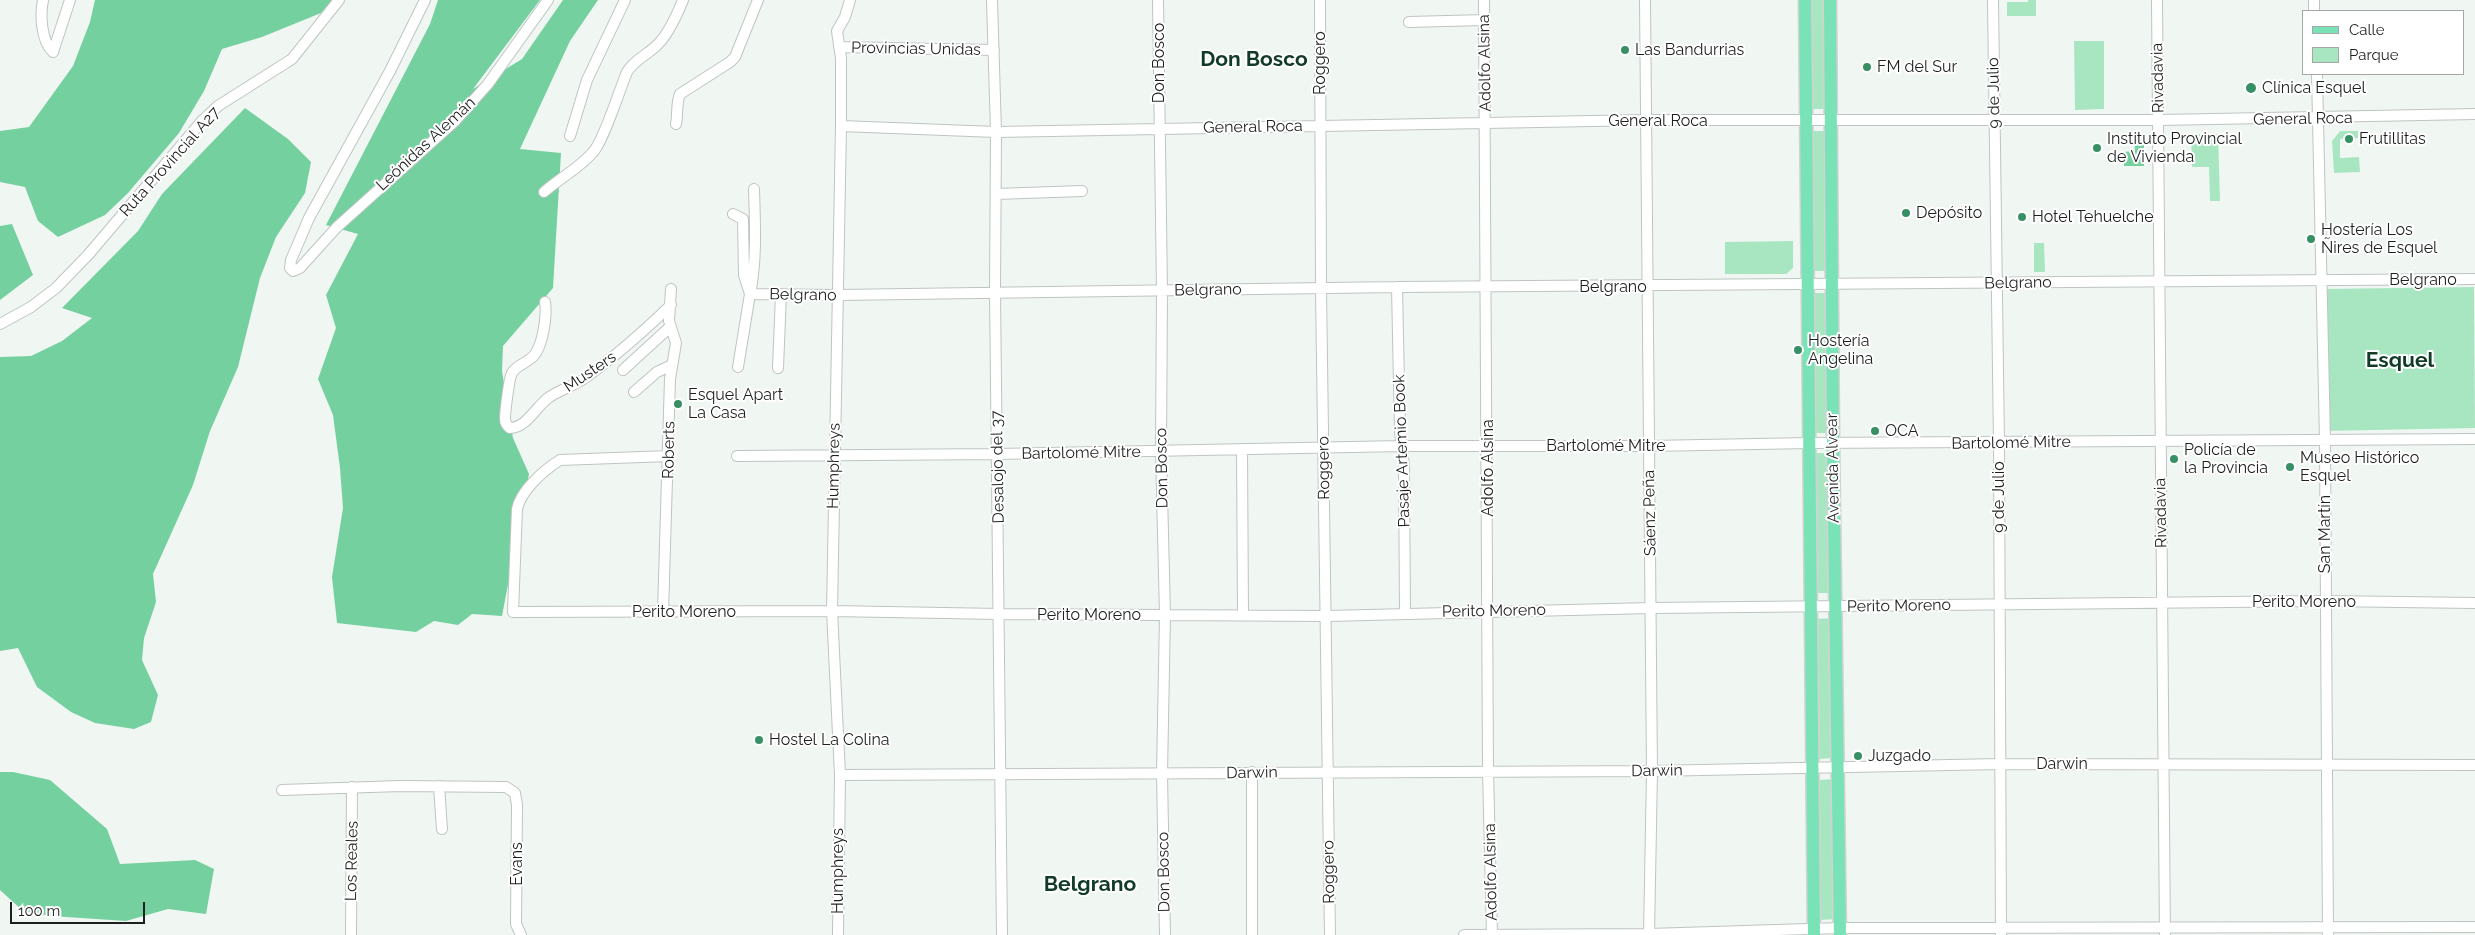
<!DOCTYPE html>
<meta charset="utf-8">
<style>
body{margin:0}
#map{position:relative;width:2475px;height:935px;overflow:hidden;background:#f0f7f2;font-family:Raleway,sans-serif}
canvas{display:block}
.legend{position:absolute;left:2302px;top:10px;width:162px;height:65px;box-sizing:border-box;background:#fff;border:1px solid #a5a6a5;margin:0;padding:6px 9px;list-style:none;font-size:15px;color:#1e201f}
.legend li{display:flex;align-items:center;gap:10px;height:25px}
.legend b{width:25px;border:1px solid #a5a6a5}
.scale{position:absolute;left:10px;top:902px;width:135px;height:22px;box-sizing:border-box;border:2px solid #1e201f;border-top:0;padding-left:6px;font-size:15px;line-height:18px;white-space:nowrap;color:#1e201f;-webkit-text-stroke:4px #fff;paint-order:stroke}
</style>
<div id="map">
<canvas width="2475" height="935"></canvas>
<ul class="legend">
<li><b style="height:6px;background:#79e2b7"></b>Calle</li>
<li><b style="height:14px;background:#a8e6c2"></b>Parque</li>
</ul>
<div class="scale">100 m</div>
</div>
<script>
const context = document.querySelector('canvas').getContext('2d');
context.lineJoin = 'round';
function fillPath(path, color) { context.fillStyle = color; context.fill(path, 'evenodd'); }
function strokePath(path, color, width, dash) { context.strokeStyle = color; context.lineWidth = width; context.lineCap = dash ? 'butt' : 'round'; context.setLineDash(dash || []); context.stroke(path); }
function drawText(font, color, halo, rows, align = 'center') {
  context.font = font + ' Raleway,sans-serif'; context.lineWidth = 4; context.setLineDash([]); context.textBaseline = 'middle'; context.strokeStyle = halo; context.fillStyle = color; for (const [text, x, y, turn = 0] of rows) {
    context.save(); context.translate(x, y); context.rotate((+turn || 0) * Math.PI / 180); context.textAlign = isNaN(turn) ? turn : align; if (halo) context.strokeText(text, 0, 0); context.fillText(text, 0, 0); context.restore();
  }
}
const green = new Path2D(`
 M1810 0H1825L1827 109H1811Z
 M2028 0H2036V16H2007V2H2028Z
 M2074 41H2104V109L2075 110Z
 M1811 131H1827L1828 271H1813Z
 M2340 131H2358V138L2340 139V158L2359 157 2360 172 2334 173 2332 141Z
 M2191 134H2218L2220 201H2210L2209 167H2192Z
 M1793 241V268L1786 274H1725V242Z
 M2034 243H2044L2045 272H2034Z
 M2474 287 2475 428 2323 431 2322 289Z
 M1813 293H1828L1830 433H1815Z
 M1814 453H1830L1831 593H1816Z
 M1831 618 1833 758 1818 759 1816 619Z
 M1834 779 1836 919 1820 920 1819 780Z`);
const forest = new Path2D(`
 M95 0H332L321 13 262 37 222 49 204 91 179 133 128 193 105 215 58 237 38 221 25 187 0 182V131L29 127 73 66 90 22Z
 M438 0H540L473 89 522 59 563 0H598L570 41 520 149 561 153 553 288 503 346 502 371 513 438 529 474 502 616 472 614 458 625 434 621 416 632 337 623 332 577 343 508 340 468 333 415 318 379 336 328 326 295 358 234 326 225 430 24Z
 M245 108 288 139 311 162 305 193 276 237 260 278 238 367 210 431 193 485 153 574 156 602 144 638 142 660 158 695 151 722 134 729 95 723 71 712 37 687 18 648 0 651V357L31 356 62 341 92 318 62 308 138 231 162 194Z
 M2134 135H2141L2144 140V166H2124V152L2135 151Z
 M12 224 33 275 0 300V226Z
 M0 772H13L50 780 107 829 120 864 195 860 214 869 206 914 168 909 126 921 51 916 23 911 0 890Z`);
const minor = new Path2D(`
 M43 0C40 15 41 41 53 52L70 0
 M425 0 390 71 309 218 291 260 290 268 293 271 300 268 337 227 455 121 488 84 548 0
 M992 0 996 132 995 292 1002 935
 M1158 0 1162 290 1161 452 1165 615 1162 774 1165 935
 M1320 0 1321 288 1330 935
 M1484 0 1488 771 1492 935
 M1645 0 1652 771 1649 935
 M1993 0 1999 443 2001 935
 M2157 0 2165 935
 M2314 0V11
 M1409 22 1485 20
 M839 47 994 50
 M2317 74 2325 441 2328 935
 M676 124C678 114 676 103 680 94L730 62 735 57 758 0
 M841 126 996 132 1647 120H2159L2475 114
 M570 136 587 80 625 0
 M754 189C755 224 757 260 750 294L838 295 1397 287 2475 279
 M544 192C560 178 581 167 594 151 605 137 619 91 627 72 634 60 645 56 655 47 668 36 677 15 683 0
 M996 194 1082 191
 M733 214 743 219 744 275 750 294 738 367
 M1397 287 1400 432 1404 465 1405 614
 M545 302C547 315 543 351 530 359 524 364 516 366 512 373 509 378 505 412 505 419 505 423 507 426 510 428 526 428 536 407 548 398 559 390 574 386 585 378 616 356 644 331 671 305
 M0 324 31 307 56 288 88 255 202 121 218 106 292 59 339 0
 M778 368 781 294
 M623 370 670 327
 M634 392 657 372 672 365
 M1242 449 1243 615
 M669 456 560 460C544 470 521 490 517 509L513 612 832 611 999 614 1327 616 1651 608 2325 601 2475 603
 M737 456 998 454 1402 446H1649L1810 443 2475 439
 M663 612 670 379 676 343 669 321 671 289
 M1252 772V935
 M840 775 1652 771 2000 764 2475 765
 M439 786 442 829
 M282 790 400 786 506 787 515 793 517 805 516 924 521 935
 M351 935 352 787
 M838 935 840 775 832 611 841 126V58L837 31 845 17 850 0
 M1464 935 1649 934 1840 928 2475 927`);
const major = new Path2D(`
 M1805 0 1814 935
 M1830 0 1833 444 1840 935`);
const markers = [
 [1625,50,5,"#378f64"],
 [1867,67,5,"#378f64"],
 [2251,88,6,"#378f64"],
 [2349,139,5,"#378f64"],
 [2097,148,5,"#378f64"],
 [1906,213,5,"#378f64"],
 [2022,217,5,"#378f64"],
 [2311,239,5,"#378f64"],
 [1798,350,5,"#378f64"],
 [678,404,5,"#378f64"],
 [1875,431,5,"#378f64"],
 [2174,459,5,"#378f64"],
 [2290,467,5,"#378f64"],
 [759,740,5,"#378f64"],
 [1858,756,5,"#378f64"]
];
const streetNames = [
 ["Provincias Unidas",916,49,1],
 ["Don Bosco",1159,63,-90],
 ["Roggero",1320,63,-90],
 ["Adolfo Alsina",1485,63,-91],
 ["Rivadavia",2158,78,-91],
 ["9 de Julio",1994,93,-91],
 ["General Roca",2303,119,-1],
 ["General Roca",1658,121],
 ["General Roca",1253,127,-1],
 ["Leónidas Alemán",426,144,-43],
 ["Ruta Provincial A27",170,162,-48],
 ["Belgrano",2423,280],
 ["Belgrano",2018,283,-1],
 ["Belgrano",1613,287],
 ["Belgrano",1208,290,-1],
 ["Belgrano",803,295,1],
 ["Musters",590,372,-34],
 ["Bartolomé Mitre",2011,443,-1],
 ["Bartolomé Mitre",1606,446],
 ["Roberts",669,450,-89],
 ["Pasaje Artemio Book",1402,451,-92],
 ["Bartolomé Mitre",1081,453,-1],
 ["Humphreys",834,466,-89],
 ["Desalojo del 37",998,467,-91],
 ["Don Bosco",1162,468,-91],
 ["Roggero",1324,468,-91],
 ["Adolfo Alsina",1488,468,-90],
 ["Avenida Alvear",1833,468,-91],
 ["9 de Julio",1999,497,-90],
 ["Sáenz Peña",1650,513,-91],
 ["Rivadavia",2161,513,-91],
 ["San Martín",2325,534,-90],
 ["Perito Moreno",2304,602],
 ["Perito Moreno",1899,606,-1],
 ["Perito Moreno",1494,611,-1],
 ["Perito Moreno",684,612],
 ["Perito Moreno",1089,615],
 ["Darwin",2062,764],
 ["Darwin",1657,771,-1],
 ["Darwin",1252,773,-1],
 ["Los Reales",352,861,-89],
 ["Evans",517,864,-90],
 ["Humphreys",838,871,-90],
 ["Don Bosco",1164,872,-91],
 ["Roggero",1329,872,-91],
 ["Adolfo Alsina",1491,872,-91]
];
const poiNames = [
 ["Las Bandurrias",1635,50],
 ["FM del Sur",1877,67],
 ["Clínica Esquel",2262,88],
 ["Instituto Provincial",2107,139],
 ["de Vivienda",2107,157],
 ["Frutillitas",2359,139],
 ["Depósito",1916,213],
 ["Hotel Tehuelche",2032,217],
 ["Hostería Los",2321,230],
 ["Ñires de Esquel",2321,248],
 ["Hostería",1808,341],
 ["Angelina",1808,359],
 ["Esquel Apart",688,395],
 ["La Casa",688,413],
 ["OCA",1885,431],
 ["Policía de",2184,450],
 ["la Provincia",2184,468],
 ["Museo Histórico",2300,458],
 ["Esquel",2300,476],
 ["Hostel La Colina",769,740],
 ["Juzgado",1868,756]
];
const districtNames = [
 ["Don Bosco",1254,60],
 ["Esquel",2400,361],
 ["Belgrano",1090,885]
];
fillPath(green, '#a8e6c2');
fillPath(forest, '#75d09f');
strokePath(minor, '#bec5c1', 12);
strokePath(major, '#d2d2d2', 15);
strokePath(minor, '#fff', 10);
strokePath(major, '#79e2b7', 12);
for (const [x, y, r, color] of markers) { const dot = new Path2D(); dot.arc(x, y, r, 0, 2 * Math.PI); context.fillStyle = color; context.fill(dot); strokePath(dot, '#fff', 2); }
drawText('16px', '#1e201f', '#fff', streetNames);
drawText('16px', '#1e201f', '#fff', poiNames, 'left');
drawText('bold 21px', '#113b27', '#fff', districtNames);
</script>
